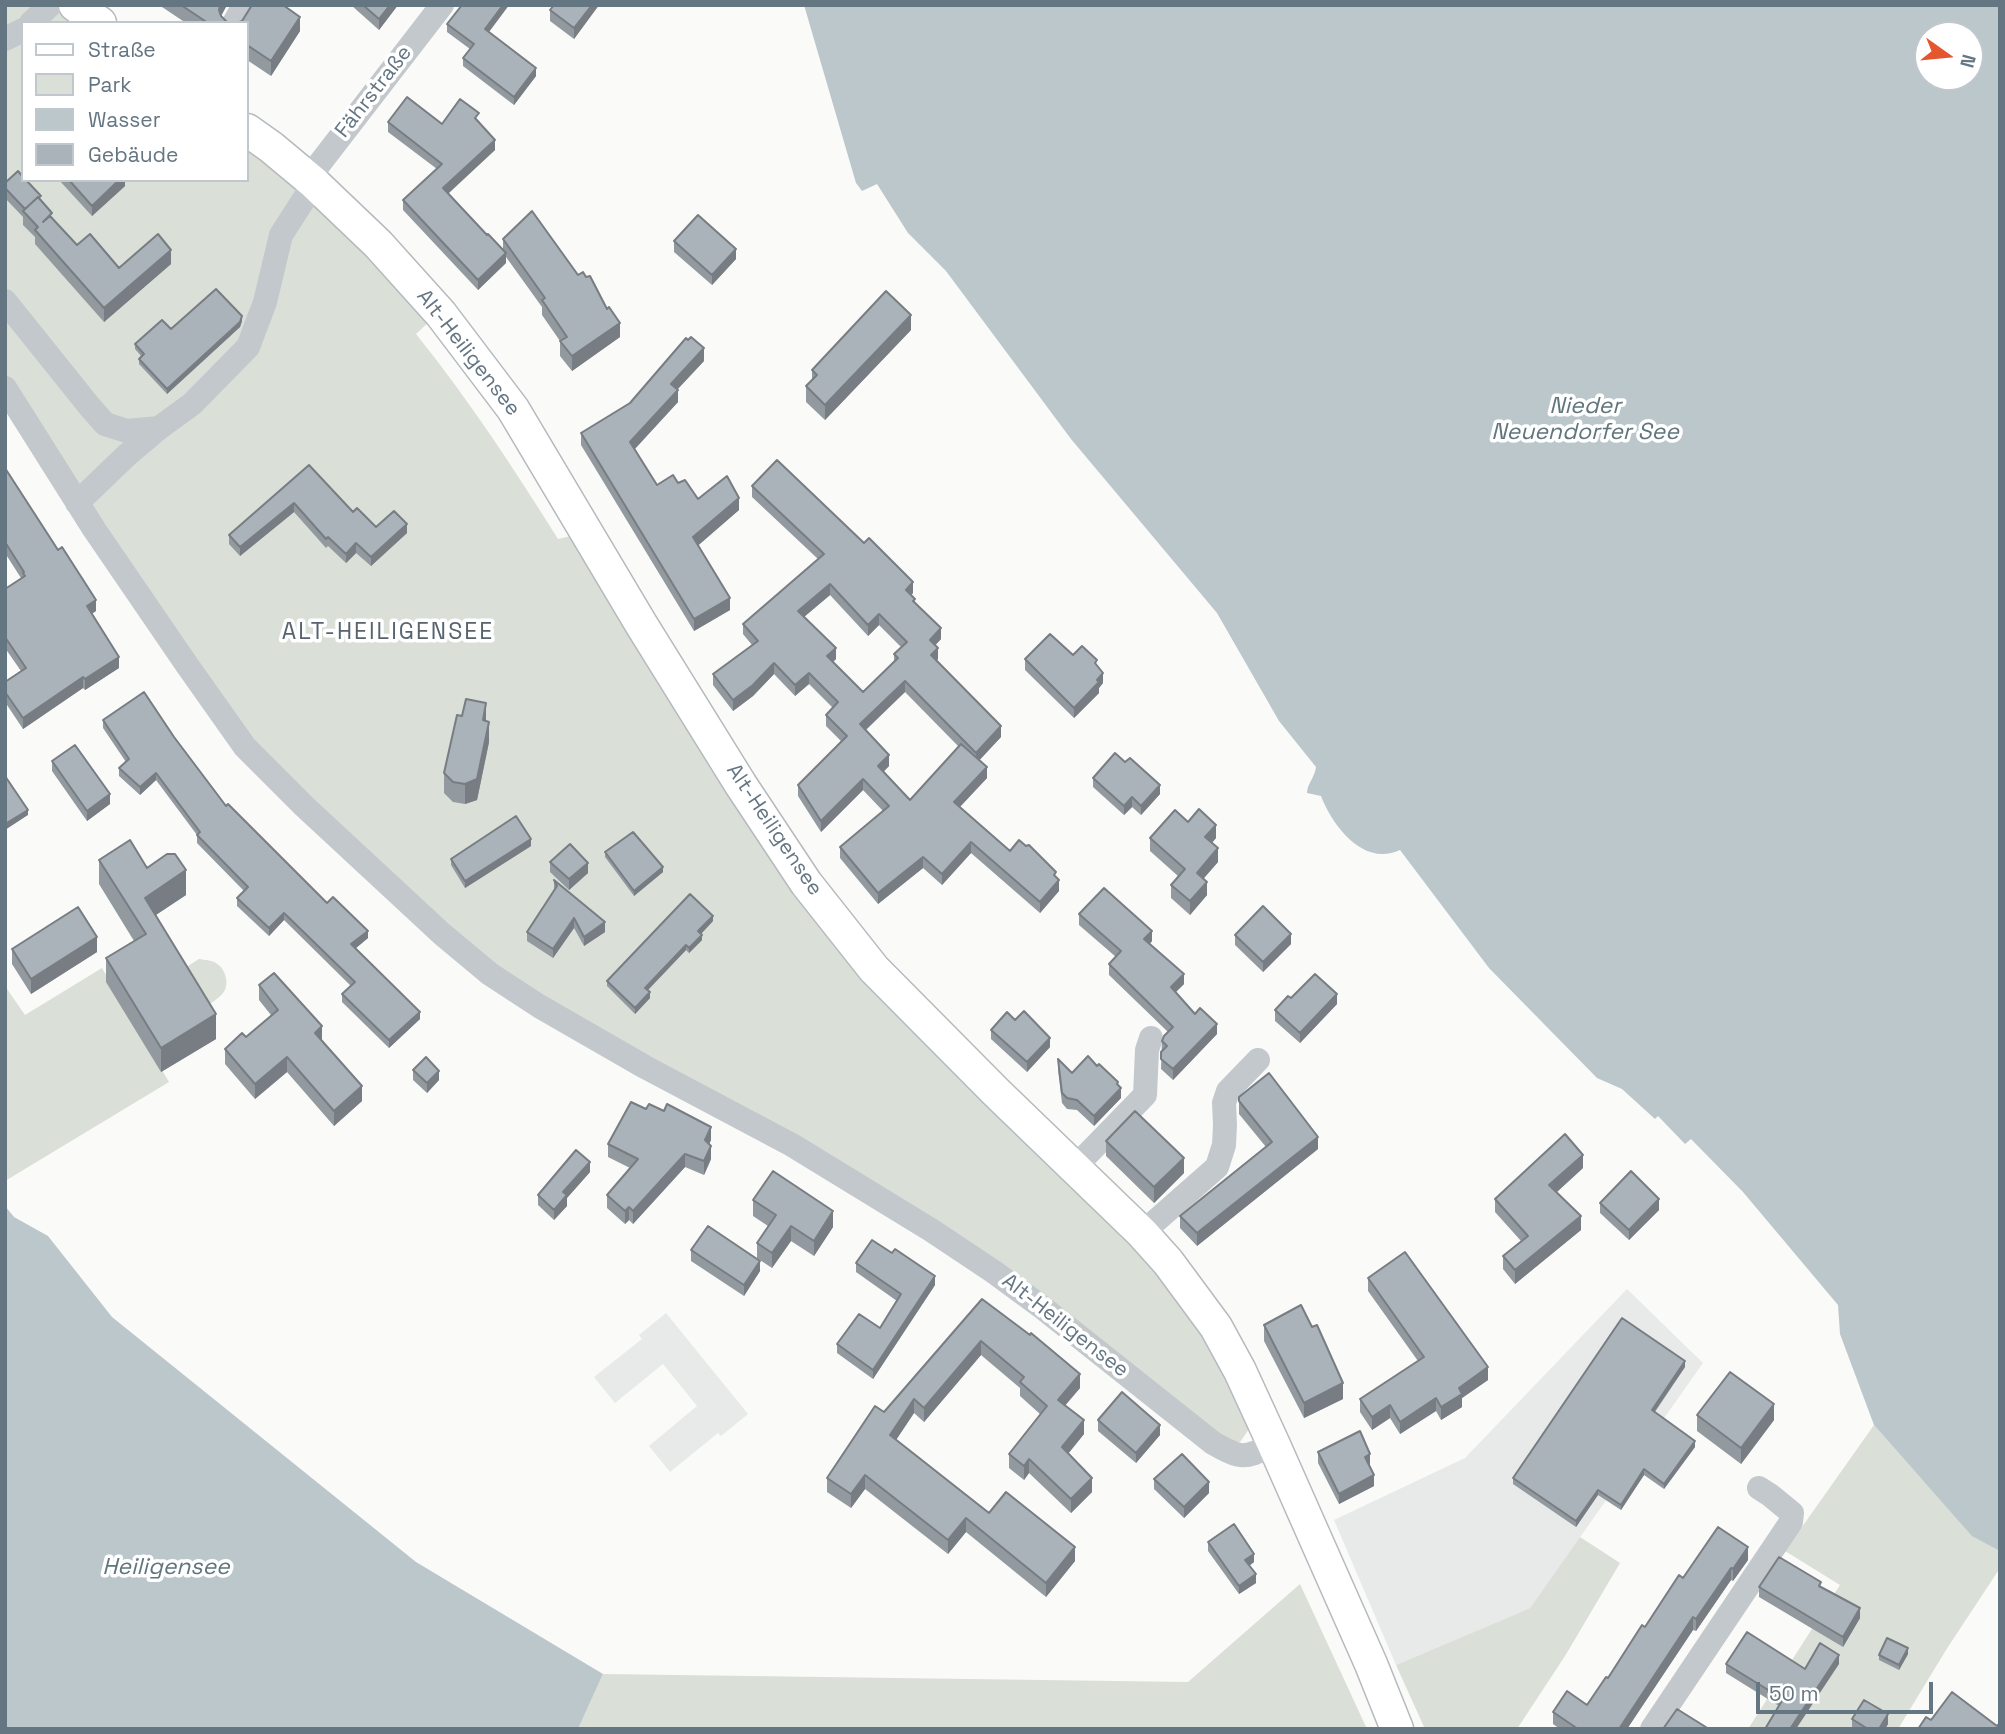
<!DOCTYPE html>
<meta charset="utf-8">
<style>
body{margin:0}
#map{position:relative;width:2005px;height:1734px;overflow:hidden;background:#fafaf8;font-family:"Space Grotesk",sans-serif}
canvas{display:block}
.frame{position:absolute;inset:0;border:7px solid #657683;pointer-events:none}
.legend{position:absolute;left:21px;top:21px;width:228px;height:161px;box-sizing:border-box;background:#fff;border:2px solid #c1c8cd;margin:0;padding:9px 12px;list-style:none;font-size:21px;color:#657683}
.legend li{display:flex;align-items:center;gap:14px;height:35px}
.legend b{width:35px;border:2px solid #c1c8cd}
.north{position:absolute;left:1914px;top:21px;width:70px;height:70px;box-sizing:border-box;background:#fff;border:2px solid #c1c8cd;border-radius:50%;rotate:105deg;font-size:19px;font-weight:700;line-height:28px;text-align:center;color:#657683}
.north::after{content:'';display:block;margin:auto;width:24px;height:32px;background:#e4572e;clip-path:polygon(50% 0,100% 100%,50% 72%,0 100%)}
.scale{position:absolute;left:1756px;top:1682px;width:177px;height:32px;box-sizing:border-box;border:4px solid #657683;border-top:0;padding-left:9px;font-size:21px;line-height:24px;white-space:nowrap;color:#657683;-webkit-text-stroke:5px #fff;paint-order:stroke}
</style>
<div id="map">
<canvas width="2005" height="1734"></canvas>
<div class="frame"></div>
<ul class="legend">
<li><b style="height:9px;background:#fff"></b>Straße</li>
<li><b style="height:19px;background:#dadfd7"></b>Park</li>
<li><b style="height:19px;background:#bbc7cb"></b>Wasser</li>
<li><b style="height:19px;background:#aab3b9"></b>Gebäude</li>
</ul>
<div class="north">N</div>
<div class="scale">50 m</div>
</div>
<script>
const context = document.querySelector('canvas').getContext('2d');
context.lineJoin = 'round';
function fillPath(path, color) { context.fillStyle = color; context.fill(path, 'evenodd'); }
function strokePath(path, color, width, dash) { context.strokeStyle = color; context.lineWidth = width; context.lineCap = dash ? 'butt' : 'round'; context.setLineDash(dash || []); context.stroke(path); }
function drawText(font, color, halo, rows, align = 'center') {
  context.font = font + ' "Space Grotesk",sans-serif'; context.lineWidth = 7; context.setLineDash([]); context.textBaseline = 'middle'; context.strokeStyle = halo; context.fillStyle = color; for (const [text, x, y, turn = 0] of rows) {
    context.save(); context.translate(x, y); context.rotate((+turn || 0) * Math.PI / 180); context.textAlign = isNaN(turn) ? turn : align; if (halo) context.strokeText(text, 0, 0); context.fillText(text, 0, 0); context.restore();
  }
}
const built = new Path2D(`
 M1627 1289 1703 1363 1530 1608 1396 1665 1334 1520 1465 1458Z
 M666 1313 748 1414 721 1436 718 1433 670 1472 649 1446 697 1406 663 1364 615 1403 594 1377 642 1339 639 1335Z`);
const green = new Path2D(`
 M5 5H55L79 23H23V180H247V144L387 269 431 320 416 334C469 400 513 467 558 539L576 535 729 788 1150 1262 1212 1349 1249 1429 1240 1442 1231 1443 1098 1341 483 963 274 772 5 378Z
 M199 959C205 960 211 960 216 963 226 969 230 985 223 993 217 1001 207 1005 199 1010L177 973Z
 M102 968 169 1082 5 1181V986L25 1015Z
 M1874 1425 1921 1478 2000 1510V1568L1946 1650 1898 1729H1748L1840 1585 1785 1551Z
 M1580 1537 1620 1563 1565 1656 1517 1729H1425L1396 1665 1530 1608Z
 M1300 1584 1367 1729H578L603 1674 1188 1682Z`);
const water = new Path2D(`
 M804 5H2000V1551L1972 1536 1874 1425 1840 1334 1838 1305 1743 1192 1691 1139 1685 1144 1658 1116 1655 1119 1622 1089 1597 1078 1489 968 1400 850C1364 867 1333 827 1321 796L1307 793C1307 784 1315 777 1316 767L1279 721 1217 613 1071 439 946 271 908 233 877 184 862 191 856 183ZM1928 35H1970V77H1928Z
 M5 1206 14 1217 48 1236 112 1317 416 1562 603 1674 578 1729H5Z`);
const minor = new Path2D(`
 M31 23 50 5
 M234 23 244 5
 M5 39 23 30
 M5 301 90 407 105 424 127 431 159 428
 M5 388 94 529 187 665 245 747 304 806 442 934 490 974 539 1006 645 1067 792 1145 931 1230 994 1272 1043 1308 1213 1443C1243 1460 1244 1458 1274 1445
 M77 503 127 455 159 428 192 404 248 347 265 302 281 235 306 196 317 167 442 5
 M1074 1168 1145 1095 1147 1050 1151 1038
 M1142 1233 1217 1167 1224 1145 1225 1125 1224 1103 1228 1091 1258 1060
 M1652 1729 1791 1522 1792 1513 1770 1495 1759 1488`);
const major = new Path2D(`
 M75 5 100 23
 M247 130 271 147 313 182 378 244 441 314 513 409 641 624 741 785 806 883 874 969 996 1092 1142 1233 1168 1262 1216 1327 1240 1371 1274 1445 1371 1664 1397 1729`);
const wall = new Path2D(`
 M159 5H227L221 16 227 22 232 23H186Z
 M351 5H398L379 30Z
 M462 5H509L489 32 536 76 514 105 463 66V58L470 49 447 32V24Z
 M554 5H599L574 39 550 21V10Z
 M247 23 300 31 271 76 247 60Z
 M388 122 442 124 479 123 495 150 448 194 487 235 503 250V239L620 337 572 371 560 356V341L542 315V307L506 257V263L478 290 403 210V200L437 169 388 132Z
 M59 180H125V186L92 216Z
 M5 183 41 201 52 219 77 245 119 268 171 264 104 322 35 244V237L23 225V217L5 198Z
 M674 241 736 259 712 285 674 252Z
 M242 321 240 327 167 394 139 364V359L141 356 135 349V344L171 329Z
 M911 330 825 420 806 402V386L812 380V370Z
 M704 361 677 390 678 402 635 449 657 485 678 483 698 499 739 510 698 545 730 610 694 631 581 445V433Z
 M309 465 353 512 376 527 407 533 371 566 356 553 346 563 328 546 326 548 294 512 240 556 229 544V535Z
 M5 468 96 611 91 614 119 668 85 690 83 688 23 729 5 702V682L21 671 5 648V589L21 578 5 553Z
 M752 486 913 593 911 595 915 602 941 639 935 645 938 659 937 660 1001 737 979 760 987 778 960 807 1010 851 1056 877 1059 891 1040 913 971 853 942 885 923 868 878 904 840 858V847L883 811 863 790 821 832 798 796V785L841 741 826 726V715L833 708 809 684 795 696 774 674 753 696 733 711 713 685V674L752 645 743 634V624L818 559 752 497ZM830 595 868 636 879 625 901 647 894 654V661L863 692 833 662 836 659 804 617ZM905 692 959 747 910 800 883 772 889 766 866 730Z
 M1073 655 1097 666 1103 683 1099 688V693L1074 718 1025 670V659Z
 M103 720 174 737 226 806 327 903 368 938 355 949 420 1019 389 1048 342 1002V994L351 986 284 920 269 936 237 906V898L244 891 197 843V835L156 780 140 795 119 776V768L126 762 103 728Z
 M486 721 489 742 477 800 465 804 453 802 444 793V773Z
 M52 761 110 804 87 821 52 771Z
 M1093 778 1160 794 1141 815 1132 807 1124 815 1093 787Z
 M1188 822 1216 838 1212 843 1218 862 1204 878 1207 895 1190 915 1171 898V885L1178 876 1150 851V838Z
 M531 846 465 888 451 865V859Z
 M605 852 663 872 634 896 605 857Z
 M99 860 147 868 186 895 156 915 216 1039 161 1072 106 982V958L134 941 99 884Z
 M550 862 588 873 569 890 550 872Z
 M554 880 605 932 584 946 574 928 553 958 527 941V932L554 891Z
 M1079 914 1152 941 1150 944 1184 984 1175 992 1195 1014 1217 1034 1173 1080 1161 1069 1162 1041 1168 1032 1109 975V964L1116 957 1079 925Z
 M713 921 701 934 702 940 689 953 686 950 648 990 650 998 635 1014 607 986V981Z
 M1235 935 1291 944 1263 972 1235 945Z
 M12 949 97 952 31 994 12 964Z
 M259 985 322 1040 362 1101 334 1126 287 1072 255 1099 225 1064V1049L246 1037 271 1015 259 1000Z
 M1291 998 1337 1004 1300 1043 1275 1021V1010Z
 M1015 1020 1050 1047 1027 1072 991 1039V1030Z
 M1058 1059 1072 1073 1118 1085 1121 1098 1094 1126 1077 1110 1067 1109 1062 1103 1058 1070Z
 M413 1070 439 1080 427 1093 413 1080Z
 M1239 1097 1318 1149 1197 1246 1180 1228V1216L1266 1147 1239 1114Z
 M711 1140 709 1144 711 1159 704 1175 685 1167 633 1224 629 1220 625 1224 607 1208V1195L630 1168 608 1157V1144Z
 M1106 1141 1184 1173 1154 1203 1106 1156Z
 M1583 1168 1557 1192 1581 1230 1515 1284 1503 1269V1256L1521 1241 1495 1212V1199Z
 M590 1172 567 1198V1206L554 1220 538 1205V1195Z
 M753 1200 833 1227 814 1256 791 1241 772 1268 757 1258V1243L768 1226 753 1216Z
 M1600 1203 1659 1210 1629 1240 1600 1213Z
 M691 1250 760 1271 744 1296 691 1261Z
 M892 1253 935 1285 873 1379 837 1353V1344L880 1328 897 1301 856 1272V1263Z
 M1368 1278 1488 1380 1462 1398V1407L1441 1420 1436 1411 1400 1434 1390 1418 1372 1430 1360 1412V1399L1418 1361 1368 1291Z
 M982 1299 1080 1388 1065 1405 1084 1434 1068 1454 1092 1492 1071 1513 1029 1473 1024 1480 1009 1468V1454L1040 1414 1020 1396V1388L981 1355 924 1422 914 1413 896 1440 989 1513 1075 1561 1046 1597 966 1532 948 1554 865 1489 851 1508 827 1492V1478Z
 M1264 1325 1343 1399 1304 1418 1264 1341Z
 M1685 1367 1655 1412 1695 1447 1664 1489 1644 1475 1621 1510 1598 1495 1576 1527 1513 1484V1478Z
 M1697 1415 1774 1420 1741 1464 1697 1431Z
 M1098 1420 1160 1435 1136 1463 1098 1431Z
 M1318 1452 1370 1465H1369L1374 1486 1339 1504 1318 1463Z
 M1154 1479 1209 1493 1184 1518 1154 1489Z
 M1208 1542 1254 1562 1249 1566 1256 1583 1239 1594 1208 1551Z
 M1748 1560 1733 1581 1731 1580 1696 1631 1693 1630 1627 1729H1560L1553 1724V1712L1587 1705 1608 1678 1645 1627 1683 1578Z
 M1759 1587H1821L1860 1618 1843 1647 1759 1597Z
 M1908 1654 1899 1670 1879 1660V1655Z
 M1726 1664 1805 1669 1839 1664 1779 1706 1726 1673Z
 M1852 1719 1888 1724 1885 1729H1852Z`);
const shadedWall = new Path2D(`
 M220 5H227L221 16 219 10Z
 M390 5H398L379 30V19Z
 M503 5H509L485 37V29Z
 M592 5H599L574 39V28Z
 M300 17V31L271 76V61Z
 M536 68V76L514 105V97Z
 M495 140V150L443 198V188Z
 M119 180H125V186L92 216V206Z
 M736 249V259L712 285V275Z
 M171 250V264L104 322V308Z
 M506 253V263L478 290V280Z
 M911 315V330L825 420V405Z
 M242 316V321L240 327 167 394V389Z
 M620 323V337L572 371V356Z
 M704 348V361L671 396V384Z
 M678 390V402L630 454V442Z
 M739 498V510L693 550V537Z
 M294 503V512L240 556V547Z
 M407 524V533L371 566V557Z
 M356 543V553L346 563V554Z
 M913 582V593L906 601V590Z
 M830 584V595L798 622V611Z
 M730 598V610L694 631V619Z
 M96 600V611L87 617V606Z
 M879 614V625L868 636V625Z
 M941 628V639L930 651V640Z
 M836 648V659L827 667V656Z
 M938 648V659L931 666V655Z
 M119 657V668L85 690V679Z
 M774 663V674L753 696 733 711V700Z
 M809 673V684L795 696V685Z
 M1103 673V683L1099 688V693L1074 718V708Z
 M83 677V688L23 729V718Z
 M905 681V692L860 735V724Z
 M486 703V723L483 720Z
 M489 722V742L477 800 465 804V784Z
 M1001 726V737L976 764V753Z
 M889 755V766L878 777V766Z
 M987 767V778L954 813V802Z
 M156 773V780L140 795V787Z
 M863 779V790L821 832V821Z
 M1160 785V794L1141 815V806Z
 M110 794V804L87 821V811Z
 M1132 797V807L1124 815V806Z
 M28 810V815L5 830V824Z
 M1216 825V838L1205 850V837Z
 M531 839V846L465 888V881Z
 M971 842V853L942 885V874Z
 M1218 848V862L1197 886V873Z
 M923 857V868L878 904V893Z
 M588 863V873L569 890V879Z
 M663 867V872L634 896V891Z
 M186 870V895L145 922V898Z
 M1059 880V891L1040 913V902Z
 M1207 882V895L1190 915V901Z
 M284 913V920L269 936V928Z
 M713 916V921L698 937V931Z
 M574 918V928L553 958V949Z
 M605 922V932L584 946V937Z
 M368 931V938L351 952V944Z
 M1152 931V941L1144 949V939Z
 M1291 934V944L1263 972V962Z
 M702 935V940L689 953V948Z
 M97 937V952L31 994V979Z
 M686 945V950L645 993V988Z
 M1184 974V984L1171 997V987Z
 M650 992V998L635 1014V1008Z
 M1337 994V1004L1300 1043V1033Z
 M420 1012V1019L389 1048V1040Z
 M216 1014V1039L161 1072V1048Z
 M1217 1024V1034L1173 1080V1069Z
 M322 1026V1041L315 1033Z
 M1050 1038V1047L1027 1072V1062Z
 M287 1057V1072L255 1099V1084Z
 M439 1071V1080L427 1093V1083Z
 M1118 1082V1091L1121 1088V1098L1094 1126V1116Z
 M362 1086V1101L334 1126V1111Z
 M711 1127V1140L705 1153V1140Z
 M1318 1137V1149L1197 1246V1233Z
 M711 1146V1159L704 1175V1161Z
 M685 1154V1167L633 1224V1211Z
 M1583 1155V1168L1549 1199V1185Z
 M1184 1158V1173L1154 1203V1187Z
 M590 1162V1172L567 1198V1206L554 1220V1210L563 1192Z
 M1659 1199V1210L1629 1240V1230Z
 M629 1207V1220L625 1224V1211Z
 M833 1211V1227L814 1256V1241Z
 M1581 1216V1230L1515 1284V1270Z
 M791 1226V1241L772 1268V1253Z
 M760 1261V1271L744 1296V1285Z
 M935 1276V1285L873 1379V1370Z
 M981 1341V1355L924 1422V1408Z
 M1685 1361V1367L1652 1415V1410Z
 M1488 1367V1380L1462 1398V1407L1441 1420V1407L1459 1388Z
 M1080 1374V1388L1058 1414V1400Z
 M1343 1383V1399L1304 1418V1403Z
 M1436 1398V1411L1400 1434V1422Z
 M914 1399V1413L890 1449V1435Z
 M1774 1404V1420L1741 1464V1448Z
 M1390 1405V1418L1372 1430V1417Z
 M1084 1420V1434L1062 1461V1447Z
 M1160 1425V1435L1136 1463V1453Z
 M1695 1441V1447L1664 1489V1484Z
 M1370 1454V1465L1365 1468V1457Z
 M1029 1459V1473L1024 1480V1466Z
 M1644 1469V1475L1621 1510V1505Z
 M865 1475V1489L851 1508V1494Z
 M1374 1475V1486L1339 1504V1494Z
 M1092 1478V1492L1071 1513V1499Z
 M1209 1482V1493L1184 1518V1507Z
 M1598 1490V1495L1576 1527V1521Z
 M966 1518V1532L948 1554V1540Z
 M1075 1547V1561L1046 1597V1583Z
 M1748 1547V1560L1733 1581V1569Z
 M1254 1554V1562L1245 1569V1560Z
 M1731 1568V1580L1696 1631V1619Z
 M1256 1574V1583L1239 1594V1586Z
 M1860 1608V1618L1843 1647V1637Z
 M1693 1617V1630L1627 1729H1619Z
 M1908 1648V1654L1899 1670V1665Z
 M1839 1655V1664L1796 1729H1790Z
 M1888 1714V1724L1885 1729H1879Z`);
const building = new Path2D(`
 M181 5H220L219 10 221 16 227 22 232 23H208Z
 M252 5H283L300 17 271 61 247 45V23H237L242 21Z
 M363 5H390L379 19Z
 M462 5H503L485 29 536 68 514 97 463 58 474 44 447 24Z
 M554 5H592L574 28 550 10Z
 M407 97 442 124 460 99 479 113 475 118 495 140 443 188 487 235 488 234 506 253 478 280 403 200 442 164 388 122Z
 M18 171 23 177V180H26L41 196 38 198V197L25 209 5 188V183Z
 M69 180H119L92 206Z
 M38 197 52 213 43 222 50 216 77 245 90 234 119 268 158 234 171 250 104 308 35 230 38 227 23 211Z
 M532 211 578 275 583 272 586 277 590 276 607 309 609 307 620 323 572 356 560 341 567 337 542 300 545 298 503 239Z
 M698 215 736 249 712 275 674 241Z
 M216 289 242 316 240 322 167 389 139 359 144 354 135 344 162 320 171 329Z
 M886 291 911 315 825 405 806 386 817 375 812 370Z
 M691 337 704 348 671 384 678 390 630 442 657 485 673 475 678 483 685 480 698 499 727 476 739 498 693 537 730 598 694 619 581 433 630 403 686 338 688 340Z
 M777 460 864 543 869 538 913 582 906 590 915 599 913 601 941 628 930 640 938 648 931 655 1001 726 976 753 905 681 860 724 889 755 878 766 910 800 961 744 987 767 954 802 1010 851 1019 840 1026 846 1029 845 1056 872 1054 875 1059 880 1040 902 971 842 942 874 923 857 878 893 840 847 889 806 863 779 821 821 798 785 847 736 826 715 838 702 809 673 795 685 774 663 753 685 733 700 713 674 758 641 743 624 824 554 752 486ZM830 584 868 625 879 614 907 642 894 654 898 658 863 692 827 656 836 648 798 611Z
 M309 465 353 512 357 508 376 527 394 511 407 524 371 557 356 543 346 554 328 537 326 539 294 503 240 547 229 535Z
 M5 468 58 550 62 547 96 600 87 606 119 657 85 679 83 677 23 718 5 692V682L26 668 5 637V589L25 576 23 573 24 572 5 542Z
 M1050 634 1073 655 1082 646 1097 660 1095 663 1103 673 1097 680 1099 682 1074 708 1025 659Z
 M144 692 174 737 226 806 228 804 327 903 333 897 368 931 351 944 420 1012 389 1040 342 994 355 982 284 913 269 928 237 898 248 887 197 835 200 832 156 773 140 787 119 768 129 759 103 720Z
 M466 699 486 703 483 720 489 722 477 779 465 784 453 782 444 773 457 715 462 716Z
 M75 745 110 794 87 811 52 761Z
 M1115 753 1125 762 1130 758 1160 785 1141 806 1132 797 1124 806 1093 778Z
 M5 776 28 810 5 824Z
 M1199 809 1216 825 1205 837 1218 848 1197 873 1207 882 1190 901 1171 885 1185 869 1150 838 1175 810 1188 822Z
 M516 816 531 839 465 881 451 859Z
 M633 832 663 867 634 891 605 852Z
 M130 840 147 868 167 854H175L186 870 145 898 216 1014 161 1048 106 958 146 934 99 860Z
 M570 844 588 863 569 879 550 862Z
 M554 880 605 922 584 937 574 918 553 949 527 932 557 886Z
 M1104 888 1152 931 1144 939 1184 974 1171 987 1195 1014 1200 1008 1217 1024 1173 1069 1161 1059V1052L1167 1046 1162 1041 1164 1036 1173 1027 1109 964 1121 951 1079 914Z
 M690 894 713 916 698 931 702 935 689 948 686 945 645 988 650 992 635 1008 607 981Z
 M1263 906 1291 934 1263 962 1235 935Z
 M78 907 97 937 31 979 12 949Z
 M274 973 322 1026 315 1033 362 1086 334 1111 287 1057 255 1084 225 1049 242 1033 246 1037 278 1010 259 985Z
 M1315 974 1337 994 1300 1033 1275 1010 1288 996 1291 998Z
 M1024 1011 1050 1038 1027 1062 991 1030 1007 1012 1015 1020Z
 M1088 1056 1097 1066 1099 1064 1118 1082 1117 1084 1121 1088 1094 1116 1077 1100 1067 1098 1062 1093 1058 1059 1072 1073Z
 M426 1057 439 1071 427 1083 413 1070Z
 M1269 1073 1318 1137 1197 1233 1180 1216 1272 1142 1239 1101V1097Z
 M631 1102 646 1109 649 1104 664 1111 667 1104 711 1127 705 1140 711 1146 704 1161 685 1154 633 1211 629 1207 625 1211 607 1195 638 1159 608 1144Z
 M1135 1111 1184 1158 1154 1187 1106 1141Z
 M1565 1134 1583 1155 1549 1185 1581 1216 1515 1270 1503 1256 1528 1236 1495 1199Z
 M576 1150 590 1162 563 1192 567 1195 554 1210 538 1195Z
 M773 1171 833 1211 814 1241 791 1226 772 1253 757 1243 776 1215 753 1200Z
 M1631 1171 1659 1199 1629 1230 1600 1203Z
 M708 1226 760 1261 744 1285 691 1250Z
 M872 1240 892 1253 895 1249 935 1276 873 1370 837 1344 859 1314 880 1328 901 1294 856 1263Z
 M1405 1252 1488 1367 1459 1388 1462 1394 1441 1407 1436 1398 1400 1422 1390 1405 1372 1417 1360 1399 1424 1357 1368 1278Z
 M982 1299 1030 1335 1031 1333 1080 1374 1058 1400 1084 1420 1062 1447 1092 1478 1071 1499 1029 1459 1024 1466 1009 1454 1047 1406 1020 1382 1024 1377 981 1341 924 1408 914 1399 890 1435 989 1513 1006 1492 1075 1547 1046 1583 966 1518 948 1540 865 1475 851 1494 827 1478 875 1406 884 1412Z
 M1301 1305 1312 1327 1317 1325 1343 1383 1304 1403 1264 1325Z
 M1622 1318 1685 1361 1652 1410 1695 1441 1664 1484 1644 1469 1621 1505 1598 1490 1576 1521 1513 1478Z
 M1730 1372 1774 1404 1741 1448 1697 1415Z
 M1122 1392 1160 1425 1136 1453 1098 1420Z
 M1360 1431 1370 1454 1365 1457 1374 1475 1339 1494 1318 1452Z
 M1182 1454 1209 1482 1184 1507 1154 1479Z
 M1234 1524 1254 1554 1245 1560 1256 1574 1239 1586 1208 1542Z
 M1718 1527 1748 1547 1733 1569 1731 1568 1696 1619 1693 1617 1619 1729H1578L1553 1712 1567 1691 1587 1705 1606 1677 1608 1678 1642 1625 1645 1627 1679 1575 1683 1578Z
 M1779 1557 1821 1582 1819 1586 1860 1608 1843 1637 1759 1587Z
 M1747 1632 1805 1669 1820 1643 1839 1655 1790 1729H1765L1783 1699 1726 1664Z
 M1887 1638 1908 1648 1899 1665 1879 1655Z
 M1952 1692 1997 1726 2000 1723V1729H1918L1926 1717 1931 1720Z
 M1864 1700 1888 1714 1879 1729H1868L1852 1719Z
 M1677 1709 1709 1729H1663Z`);
const streetNames = [
 ["Fährstraße",374,92,-52],
 ["Alt-Heiligensee",468,353,52],
 ["Alt-Heiligensee",774,830,56],
 ["Alt-Heiligensee",1065,1326,38]
];
const waterNames = [
 ["Nieder",1585,407],
 ["Neuendorfer See",1585,433],
 ["Heiligensee",166,1568]
];
const neighbourhoodNames = [
 ["ALT-HEILIGENSEE",388,633]
];
fillPath(built, '#e8e9e9');
fillPath(green, '#dadfd7');
fillPath(water, '#bbc7cb');
strokePath(major, '#b5babe', 35);
strokePath(minor, '#c3c8cc', 24);
strokePath(major, '#fff', 32);
fillPath(wall, '#929a9f');
fillPath(shadedWall, '#777d82');
fillPath(building, '#aab3b9');
strokePath(building, '#777d82', 2);
drawText('21px', '#657683', '#fff', streetNames);
drawText('italic 23px', '#60757c', '#fff', waterNames);
context.letterSpacing = '2px';
drawText('23px', '#57646e', '#fff', neighbourhoodNames);
context.letterSpacing = '0px';
</script>
